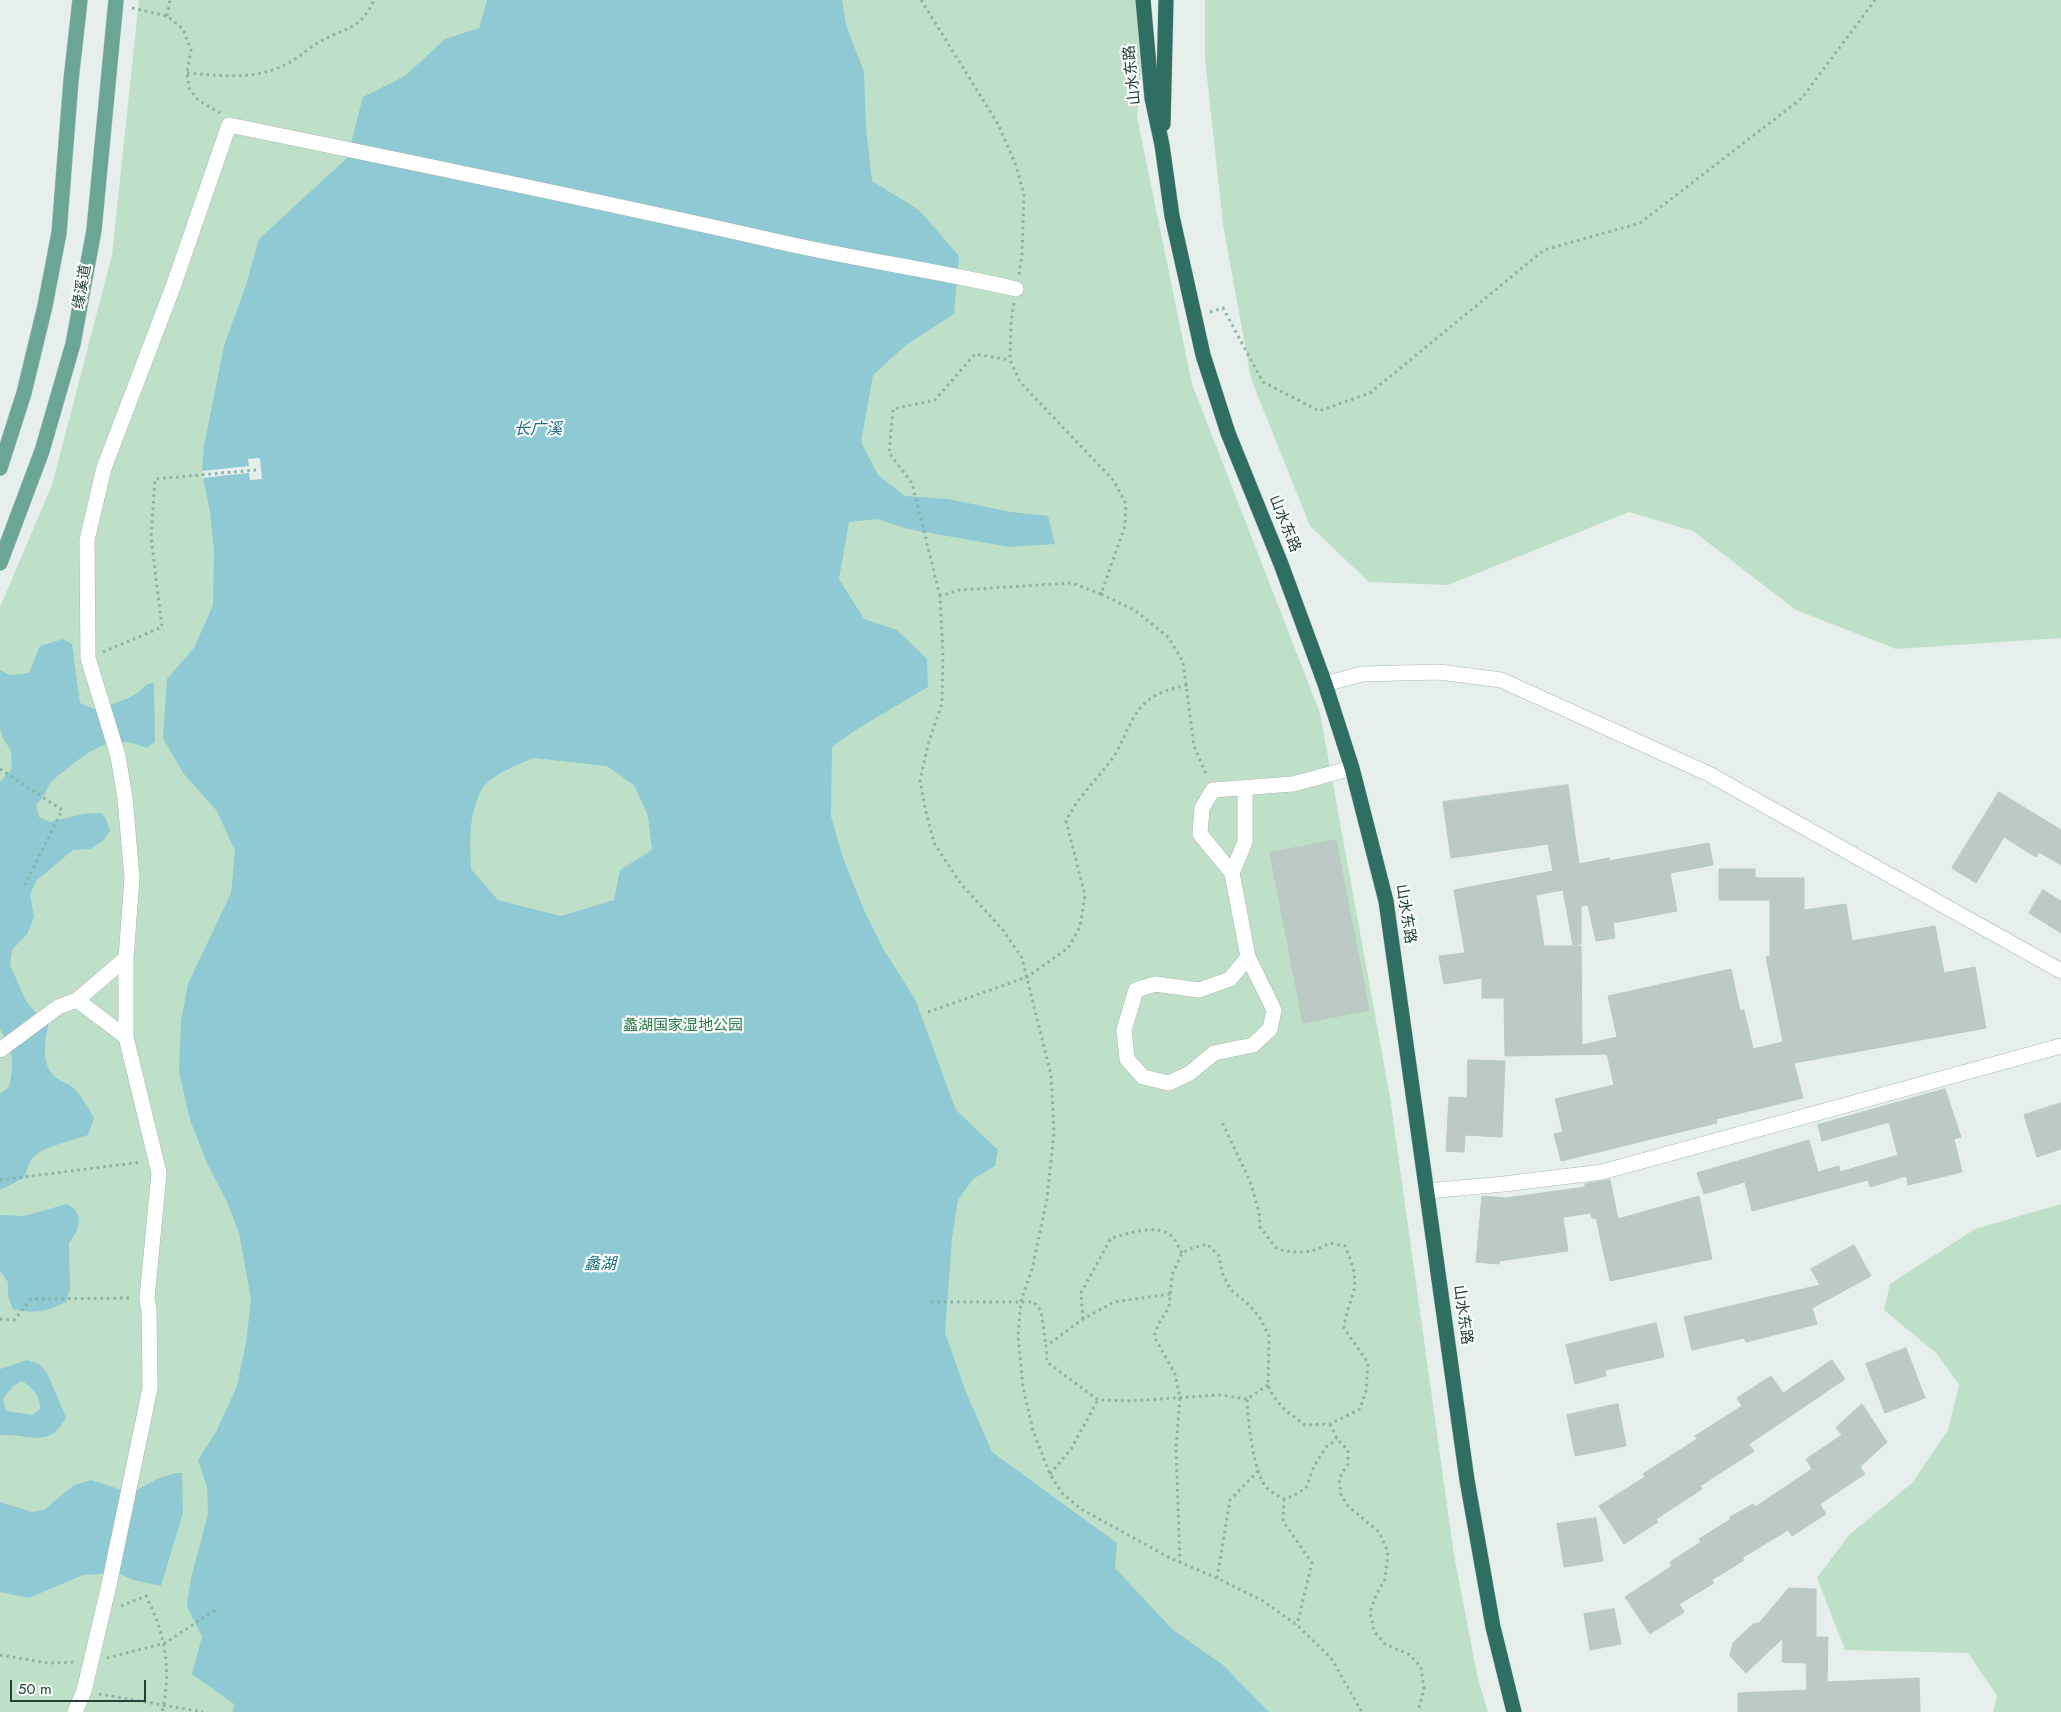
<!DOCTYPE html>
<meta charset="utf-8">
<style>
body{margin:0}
#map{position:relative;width:2061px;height:1712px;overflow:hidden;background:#e6efeb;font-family:Jost,sans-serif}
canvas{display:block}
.scale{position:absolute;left:10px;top:1680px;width:136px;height:22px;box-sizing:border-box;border:2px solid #24423a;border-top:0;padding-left:6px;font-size:15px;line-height:18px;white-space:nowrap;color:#24423a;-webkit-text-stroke:4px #f7fbf9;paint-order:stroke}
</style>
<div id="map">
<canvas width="2061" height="1712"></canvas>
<div class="scale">50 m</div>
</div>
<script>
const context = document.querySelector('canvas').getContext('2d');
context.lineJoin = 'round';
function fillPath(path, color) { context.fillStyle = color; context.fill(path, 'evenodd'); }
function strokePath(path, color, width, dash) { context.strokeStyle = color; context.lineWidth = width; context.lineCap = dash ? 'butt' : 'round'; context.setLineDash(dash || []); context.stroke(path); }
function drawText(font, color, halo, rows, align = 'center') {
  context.font = font + ' Jost,"Noto Sans SC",sans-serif'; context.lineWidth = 4.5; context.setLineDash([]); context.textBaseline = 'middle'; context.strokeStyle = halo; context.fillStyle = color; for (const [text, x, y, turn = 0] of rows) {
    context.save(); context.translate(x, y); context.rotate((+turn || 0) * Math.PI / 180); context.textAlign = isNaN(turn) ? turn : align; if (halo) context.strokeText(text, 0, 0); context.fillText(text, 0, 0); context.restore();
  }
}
const green = new Path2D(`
 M139 0H1147L1137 117 1192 384 1320 713 1390 1097 1454 1555 1478 1679 1488 1712H0V607L52 485 112 255Z
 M1205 0H2061V638L1896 649 1796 610 1693 531 1629 512 1448 585 1369 582 1310 526 1251 379 1223 224 1205 59Z
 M2061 1204V1712H1993L1997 1696 1968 1653 1845 1650 1817 1578 1849 1535 1912 1483 1948 1430 1959 1385 1937 1354 1884 1310 1890 1284 1975 1229Z`);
const water = new Path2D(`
 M487 0H842L846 25 864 72 866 128 872 181 919 210 959 256 954 314 906 345 873 375 861 442 878 475 905 496 948 499 1011 512 1048 516 1055 544 1010 547 908 529 877 519 849 522 839 579 864 619 897 630 927 659 928 687 857 729 832 747 831 816 843 858 864 910 885 952 915 999 956 1110 998 1150 995 1166 973 1179 958 1200 952 1238 945 1333 966 1392 992 1452 1117 1543 1115 1568 1173 1630 1223 1665 1269 1712H233L234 1704 192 1674 202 1637 187 1606 191 1578 208 1514 207 1487 198 1460 216 1432 237 1386 246 1343 251 1299 239 1233 227 1202 207 1163 190 1120 179 1072 181 1021 188 984 231 893 235 851 217 811 183 773 163 738 167 679 194 648 213 605 214 551 210 512 202 471 204 446 224 346 246 285 259 239 347 158 363 97 405 76 445 39 479 28ZM534 758 607 766 634 785 648 816 652 850 620 870 614 900 561 916 498 900 471 869C470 842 468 814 482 789 489 776 521 763 534 758Z
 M63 639 72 644 80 703 94 709C107 705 122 702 134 695 142 691 144 683 154 683L155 742 146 748C116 733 92 748 69 767 63 772 56 777 51 782 46 790 44 798 36 805L39 817 50 822 83 814 101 813 106 818 110 831 103 841 90 849 73 850 37 880 30 894 34 917 27 934 12 950 10 965 26 1001 36 1013 50 1018C46 1036 39 1060 54 1076 58 1080 66 1083 71 1086 81 1094 88 1107 94 1118L88 1135C72 1141 42 1146 32 1159 28 1164 27 1172 24 1178L0 1190V1094L9 1087C15 1060 13 1053 0 1029V782L12 769 11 751 3 738 0 729V670L10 675 29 673 40 646Z
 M67 1204 75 1209 79 1218 77 1231 69 1243 70 1289 66 1302C47 1312 33 1314 13 1309L8 1296V1282L0 1271V1215L24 1216Z
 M27 1360 39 1364 47 1373 66 1417C50 1449 30 1434 0 1435V1369ZM22 1381C32 1387 41 1397 40 1409L33 1415 6 1411 3 1398 13 1386Z
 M176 1473H182L183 1513 161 1586 133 1580 118 1573 83 1575 29 1598 0 1592V1502L32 1512 44 1510 74 1485 91 1480 131 1493 159 1478Z`);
const pier = new Path2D(`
 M260 458 262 479 250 480 249 473 202 478V471L249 466 248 459Z`);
const building = new Path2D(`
 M1568 785 1579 864 1609 858V861L1709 843 1713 865 1670 873 1677 911 1613 923 1615 938 1596 941 1588 905 1581 906V944L1573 945 1563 890 1536 895 1544 946H1581L1582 1045 1617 1037 1608 996 1731 969 1740 1011 1744 1010 1753 1049 1783 1042 1766 957 1770 956V900H1719V869H1755V878H1804V910L1846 904 1852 941 1935 926 1944 973 1975 967 1986 1028 1794 1063 1803 1098 1716 1119 1717 1123 1561 1161 1554 1134 1563 1132 1555 1099 1614 1085 1607 1054 1505 1056 1504 998H1482V978L1444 984 1439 956 1465 953 1454 890 1553 871 1548 844 1451 858 1443 802Z
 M1999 792 2061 830V865L2039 852 2036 857 2004 837 1976 883 1952 868Z
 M1336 840 1369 1010 1303 1023 1270 853Z
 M2043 890 2061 901V933L2029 913Z
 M1468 1060 1505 1061 1502 1137 1465 1135 1464 1152 1446 1151 1449 1097 1467 1098Z
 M1945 1089 1961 1137 1954 1139 1962 1172 1908 1185 1906 1176 1870 1187 1868 1180 1752 1211 1745 1182 1704 1194 1697 1173 1809 1140 1818 1172 1839 1166 1840 1172 1898 1155 1889 1122 1822 1141 1818 1125Z
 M2061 1103V1149L2037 1157 2024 1115Z
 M1610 1180 1618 1219 1699 1196 1712 1259 1610 1281 1596 1218H1592L1591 1213 1563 1217 1568 1251 1499 1261V1264L1476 1262 1482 1196 1506 1198 1585 1187V1184Z
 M1854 1245 1871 1276 1812 1308 1817 1324 1746 1342 1744 1338 1692 1350 1684 1317 1820 1285 1811 1269Z
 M1656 1323 1664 1357 1605 1370 1606 1376 1575 1384 1566 1345Z
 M1906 1348 1925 1398 1885 1413 1866 1364Z
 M1832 1360 1845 1379 1749 1444 1754 1451 1700 1486 1702 1489 1656 1519 1658 1522 1624 1544 1599 1506 1645 1477 1643 1474 1697 1439 1695 1436 1742 1406 1737 1398 1771 1376 1783 1393Z
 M1618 1404 1626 1446 1575 1456 1567 1415Z
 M1862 1404 1887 1442 1860 1467 1865 1474 1820 1504 1826 1514 1792 1536 1788 1530 1742 1558 1744 1560 1712 1580 1714 1583 1679 1604 1684 1612 1650 1634 1625 1597 1672 1566 1670 1562 1701 1542 1699 1539 1731 1519 1730 1517 1753 1504 1755 1507 1812 1469 1806 1459 1842 1435 1836 1428Z
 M1596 1518 1603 1561 1564 1567 1557 1524Z
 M1789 1588 1816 1589V1637H1828L1827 1682 1919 1678 1920 1712H1738V1693L1807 1690 1806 1663 1782 1662 1783 1638 1746 1673 1730 1656 1733 1643 1753 1624 1759 1623Z
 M1614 1609 1621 1644 1590 1650 1584 1614Z`);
const path = new Path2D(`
 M921 0 998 124 1015 163 1024 194 1022 255 1019 275
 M132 8 167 16 183 29 191 50 187 73 189 88 198 100 220 113
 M167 16 170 0
 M187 73C225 76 258 81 292 61 302 55 311 46 321 41 347 27 360 30 374 0
 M1014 303 1011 322 1010 360 1020 382 1114 481 1126 504 1125 526 1101 594 1072 583 959 590 940 596 943 652 942 704 929 741 920 780 925 808 934 843 961 884 1003 930 1022 958 1051 1075 1054 1132 1047 1199 1032 1269 1021 1301 1018 1335 1023 1387 1033 1431 1050 1474 1062 1493 1081 1509 1170 1558 1217 1578 1263 1601 1297 1625 1331 1658 1362 1712
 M1210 312 1223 308 1263 382 1319 411 1370 393 1544 250 1640 223 1802 98 1875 0
 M1101 594 1136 611 1169 638 1183 662 1194 746 1207 776
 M940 596 912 483 889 453 893 409 935 400 975 354 1010 360
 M103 652 162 627 151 537 155 479 256 470
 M0 769 62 810 25 885
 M928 1012 1027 977 1068 948 1080 927 1085 895 1066 821C1078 796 1098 779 1114 756 1125 739 1130 717 1145 703 1156 692 1172 689 1187 685
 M0 1180 142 1162
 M1170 1294 1114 1302 1083 1319 1046 1346 1047 1362 1098 1400 1130 1401 1219 1395 1247 1399
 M931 1302H1034L1041 1311 1046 1346
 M0 1319 14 1320 31 1299 132 1298
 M1083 1319 1081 1293 1111 1238C1128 1234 1161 1221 1174 1239 1177 1243 1179 1248 1182 1253
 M1268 1385 1247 1399C1248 1420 1253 1473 1267 1488 1271 1492 1278 1496 1284 1499L1293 1496 1306 1488 1314 1466 1326 1447 1337 1439
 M1330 1424 1337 1439 1348 1450V1464L1339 1479 1341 1495 1348 1506 1379 1532 1388 1552 1385 1579 1376 1595 1370 1612 1374 1631 1385 1644 1410 1655 1421 1667 1424 1689 1418 1712
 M1050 1474 1071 1449 1098 1400
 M1284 1499 1283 1521 1312 1563 1297 1625
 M1180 1563 1176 1448 1180 1398 1175 1374 1154 1336 1159 1323 1169 1307 1172 1275 1182 1253 1192 1248 1207 1244 1219 1256 1222 1273 1231 1290 1247 1303 1259 1316 1269 1336 1268 1385 1273 1396 1285 1410 1305 1425 1330 1424 1360 1409 1366 1391 1368 1363 1344 1328C1345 1315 1350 1305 1353 1293 1358 1277 1351 1260 1345 1246L1330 1243C1310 1254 1299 1254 1277 1249L1260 1227 1259 1212 1250 1181 1221 1120
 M1217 1578 1230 1500 1258 1471
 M121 1606 146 1596C165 1633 172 1670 162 1712
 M0 1655 48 1663 76 1662
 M107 1658 165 1643 217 1609
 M99 1694 203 1712`);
const minor = new Path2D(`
 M1325 684 1362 674 1439 672 1501 680 1709 774 2061 971
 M1232 873 1245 842V789
 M1248 957 1274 1010 1270 1029 1253 1045 1214 1053 1190 1073 1169 1083 1143 1077 1127 1059 1124 1030 1136 990 1155 984 1199 990 1230 979 1248 957 1232 873 1200 834 1202 808 1213 790 1293 784 1352 768
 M77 1000 126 1037
 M0 1050 58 1007 77 1000 126 958
 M1427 1191 1504 1184 1602 1172 2061 1046
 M75 1712 84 1691 109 1585 150 1388 149 1311 147 1298 159 1173 126 1037V958L132 878 125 798 118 756 88 658 87 540 104 468 173 287 229 125C410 162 591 199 771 240 852 259 935 270 1016 289`);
const major = new Path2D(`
 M0 468 24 393 45 306 59 233 71 80 80 0
 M0 563 42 451 73 344 94 230 116 0`);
const highway = new Path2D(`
 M1143 0 1152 98 1162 145 1172 216 1203 355 1228 433 1281 564 1325 684 1352 768 1386 901 1467 1480 1493 1627 1514 1712
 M1163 124 1166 0`);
const streetNames = [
 ["山水东路",1133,75,-96],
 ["缘溪道",83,287,-80],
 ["山水东路",1284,524,68],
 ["山水东路",1405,914,81],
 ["山水东路",1462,1315,82]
];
const parkNames = [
 ["蠡湖国家湿地公园",683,1026]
];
const waterNames = [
 ["长广溪",538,430],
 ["蠡湖",600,1265]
];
fillPath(green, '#bfe0c8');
fillPath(water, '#8ec9d4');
fillPath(pier, '#e6efeb');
fillPath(building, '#bbcac4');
strokePath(building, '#b8c9c2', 1);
strokePath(minor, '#a8b8b2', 16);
strokePath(major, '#c2cac8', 16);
strokePath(highway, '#c2cac8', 16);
strokePath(path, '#86b3a5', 3, [2.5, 4]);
strokePath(minor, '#fff', 15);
strokePath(major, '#6aa596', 15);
strokePath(highway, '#2f6f62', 15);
drawText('15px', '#24423a', '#f7fbf9', streetNames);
drawText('15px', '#2d7a4b', '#f7fbf9', parkNames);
drawText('italic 16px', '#1c6f80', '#f7fbf9', waterNames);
</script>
